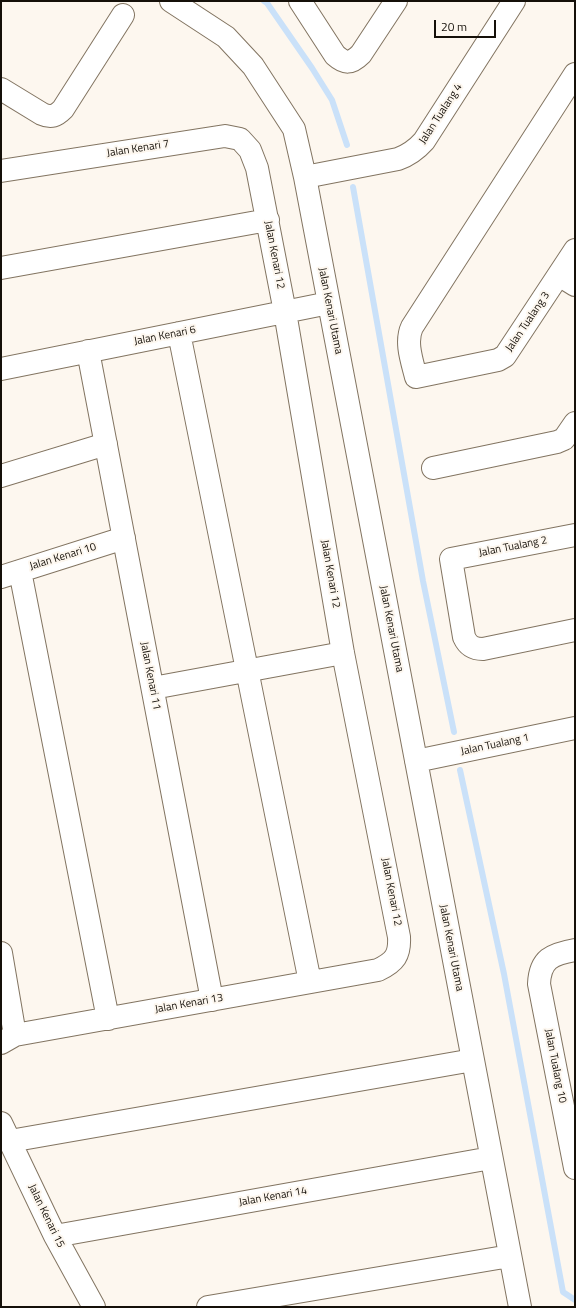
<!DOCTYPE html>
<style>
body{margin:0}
#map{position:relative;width:576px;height:1308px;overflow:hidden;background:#fdf7ef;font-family:"Titillium Web",sans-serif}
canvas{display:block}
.frame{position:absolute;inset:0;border:2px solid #151009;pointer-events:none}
.scale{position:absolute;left:434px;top:20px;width:62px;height:18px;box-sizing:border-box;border:2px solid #151009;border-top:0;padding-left:5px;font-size:12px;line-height:14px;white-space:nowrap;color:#151009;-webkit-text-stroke:3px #fdf7ef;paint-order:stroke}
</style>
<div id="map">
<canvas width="576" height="1308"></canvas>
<div class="frame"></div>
<div class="scale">20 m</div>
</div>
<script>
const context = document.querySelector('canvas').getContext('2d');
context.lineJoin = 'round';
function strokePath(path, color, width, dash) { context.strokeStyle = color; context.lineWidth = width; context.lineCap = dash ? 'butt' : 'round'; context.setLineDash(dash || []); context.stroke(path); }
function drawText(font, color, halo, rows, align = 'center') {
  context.font = font + ' "Titillium Web",sans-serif'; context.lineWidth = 4; context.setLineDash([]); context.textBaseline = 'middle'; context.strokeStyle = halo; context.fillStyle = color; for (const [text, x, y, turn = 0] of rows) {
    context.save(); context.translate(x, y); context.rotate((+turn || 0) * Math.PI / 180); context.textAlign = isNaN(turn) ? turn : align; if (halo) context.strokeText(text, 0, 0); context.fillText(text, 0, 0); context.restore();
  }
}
const stream = new Path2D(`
 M264 1 267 3 312 68 332 100 347 145
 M353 187 423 581 454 732
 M460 770 504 974 563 1292 575 1300`);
const minor = new Path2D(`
 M171 1 226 37 253 66 294 129 305 177 520 1307
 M300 1 335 55C345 64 351 64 361 54L396 1
 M575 74 412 327C405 342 412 361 416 377L498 360 505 356 575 250
 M1 89 42 114C51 118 56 116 63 109L123 15
 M1 171 225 136 240 139 250 150 257 168 285 312 343 653 399 937C400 955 395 962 378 970L15 1035 1 1043
 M305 177 398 159C409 155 416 150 424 141L514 1
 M1 268 268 220
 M559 275 575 285
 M179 333 310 982
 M88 351 212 1000
 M1 369 329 303
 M433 468 557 442 564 439 575 423
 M1 476 106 444
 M575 535 451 559 464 637C468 646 473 649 483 649L575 630
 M20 571 108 1019
 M1 577 124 538
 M153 688 343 653
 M416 761 575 728
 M575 950C552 954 540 959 539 984L575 1168
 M1 953 15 1035
 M1 1123 55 1236 94 1307
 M10 1141 473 1060
 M55 1236 491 1158
 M208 1307 510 1256`);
const streetNames = [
 ["Jalan Tualang 4",441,114,-57],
 ["Jalan Kenari 7",138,149,-9],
 ["Jalan Kenari 12",274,255,79],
 ["Jalan Kenari Utama",330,311,79],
 ["Jalan Tualang 3",528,322,-56],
 ["Jalan Kenari 6",165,336,-11],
 ["Jalan Tualang 2",513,547,-11],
 ["Jalan Kenari 10",63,557,-17],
 ["Jalan Kenari 12",330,574,80],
 ["Jalan Kenari Utama",391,629,79],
 ["Jalan Kenari 11",150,676,79],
 ["Jalan Tualang 1",495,745,-12],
 ["Jalan Kenari 12",391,892,79],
 ["Jalan Kenari Utama",451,948,79],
 ["Jalan Kenari 13",189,1004,-10],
 ["Jalan Tualang 10",555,1066,79],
 ["Jalan Kenari 14",273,1197,-10],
 ["Jalan Kenari 15",46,1216,64]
];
strokePath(stream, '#cae1f9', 6);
strokePath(minor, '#827461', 24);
strokePath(minor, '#fff', 22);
drawText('11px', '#151009', '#fdf7ef', streetNames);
</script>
